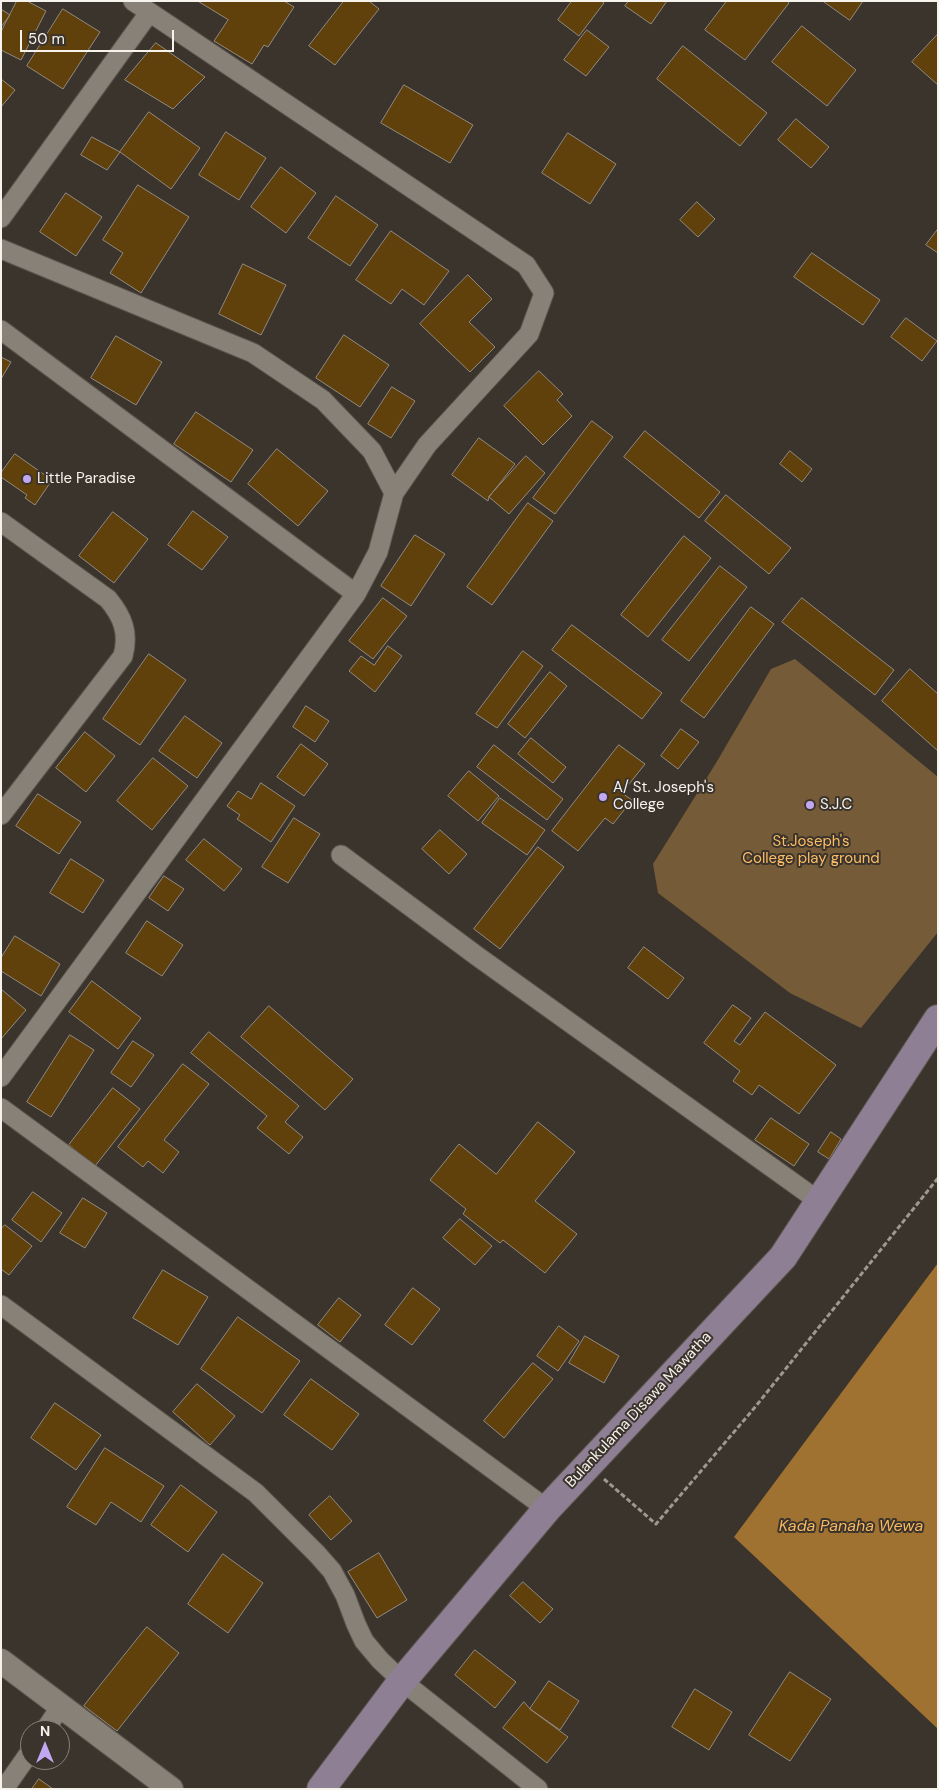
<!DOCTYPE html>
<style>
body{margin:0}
#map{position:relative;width:939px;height:1790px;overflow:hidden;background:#3b342c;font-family:"DM Sans",sans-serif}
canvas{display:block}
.frame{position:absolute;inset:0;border:2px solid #f6f2ec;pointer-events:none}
.north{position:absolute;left:20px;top:1720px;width:50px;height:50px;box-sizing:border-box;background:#3b342c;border:1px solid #868079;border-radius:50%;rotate:0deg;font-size:14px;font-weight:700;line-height:20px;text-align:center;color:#f6f2ec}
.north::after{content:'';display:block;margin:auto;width:18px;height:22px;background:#c2a8f2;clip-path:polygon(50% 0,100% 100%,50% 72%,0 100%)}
.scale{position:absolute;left:20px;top:30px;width:154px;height:22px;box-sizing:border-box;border:2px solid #f6f2ec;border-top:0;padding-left:6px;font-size:15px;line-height:18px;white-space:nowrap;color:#f6f2ec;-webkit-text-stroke:4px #3b342c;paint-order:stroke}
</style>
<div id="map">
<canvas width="939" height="1790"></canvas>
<div class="frame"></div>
<div class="north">N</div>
<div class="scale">50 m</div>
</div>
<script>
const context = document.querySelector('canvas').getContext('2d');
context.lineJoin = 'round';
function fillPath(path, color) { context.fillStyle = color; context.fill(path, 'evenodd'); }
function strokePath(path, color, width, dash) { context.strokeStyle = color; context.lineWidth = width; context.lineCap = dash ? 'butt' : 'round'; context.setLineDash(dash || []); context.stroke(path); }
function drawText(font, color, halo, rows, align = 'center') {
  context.font = font + ' "DM Sans",sans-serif'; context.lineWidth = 4; context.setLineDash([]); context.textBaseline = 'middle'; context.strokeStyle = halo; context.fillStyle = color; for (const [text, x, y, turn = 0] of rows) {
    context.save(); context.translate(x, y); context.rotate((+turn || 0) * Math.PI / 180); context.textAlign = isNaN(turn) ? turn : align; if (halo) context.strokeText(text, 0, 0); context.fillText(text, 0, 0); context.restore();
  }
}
const green = new Path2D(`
 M795 659 938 777V932L861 1028 790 993 658 893 653 864 716 763 771 669Z`);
const water = new Path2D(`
 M938 1263V1729L734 1537Z`);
const building = new Path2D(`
 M17 1H27L46 11 21 60 1 50V32Z
 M198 1H284L294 7 268 47 264 45 252 64 214 41 228 20Z
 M344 1H369L379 9 335 65 309 46Z
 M572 1H601L604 3 579 36 558 20Z
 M629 1H667L651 24 625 6Z
 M727 1H788L789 3 745 60 705 30Z
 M823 1H863L850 20Z
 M1 9 10 15 1 27Z
 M63 9 100 32 63 89 27 66Z
 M802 26 856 70 827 106 772 62Z
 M587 30 609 47 586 76 564 60Z
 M938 34V85L912 62Z
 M156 43 205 77 173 109 125 80Z
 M683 46 767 113 740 146 657 79Z
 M1 79 15 90 1 107Z
 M404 85 473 125 450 163 381 123Z
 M149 112 200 148 171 189 120 152Z
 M796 119 829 147 811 168 778 140Z
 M226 132 266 158 239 200 199 175Z
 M568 133 616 164 590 204 542 173Z
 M92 137 120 152 107 170 81 155Z
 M281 167 316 193 286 233 251 207Z
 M138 185 189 217 141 293 110 273 123 253 103 240Z
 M66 193 102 217 76 256 40 232Z
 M336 196 378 225 350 266 308 238Z
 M697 202 715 219 698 237 680 220Z
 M938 229V253L926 245Z
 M391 231 449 271 424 305 402 289 391 304 356 280Z
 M812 253 880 300 863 325 794 277Z
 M243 264 286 285 261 335 219 314Z
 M468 275 492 299 469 322 495 347 470 372 420 324Z
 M906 318 937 341 922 361 891 337Z
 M344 335 389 365 360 407 316 378Z
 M116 336 162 362 136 405 91 378Z
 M1 357 11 362 1 379Z
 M539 371 563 394 557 400 572 416 543 445 504 406Z
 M392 387 415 401 391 438 368 424Z
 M196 412 253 450 231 482 174 444Z
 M592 421 613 437 555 514 533 498Z
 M645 431 720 492 699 518 624 457Z
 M479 438 515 464 489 497 488 501 452 475Z
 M277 449 328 491 298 526 248 484Z
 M790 451 812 469 802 482 780 464Z
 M15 454 52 480 35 505 25 498 27 495 1 477V473Z
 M526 456 545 473 509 514 489 497Z
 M726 495 791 548 769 574 705 521Z
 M528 503 553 521 492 605 467 587Z
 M193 511 228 537 202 570 168 545Z
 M113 512 148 539 114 583 79 556Z
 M415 535 445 554 411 606 381 586Z
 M684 536 711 558 648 637 621 615Z
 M720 566 747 587 689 661 662 640Z
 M383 598 407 616 373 659 349 641Z
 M802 598 894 670 875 695 782 622Z
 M751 607 774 624 704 718 681 701Z
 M572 625 662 693 642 719 552 650Z
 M388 646 402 656 375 692 349 671 361 656 374 665Z
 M523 651 543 666 497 728 476 714Z
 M149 654 186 680 140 745 103 719Z
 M910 669 938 694V751L882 701Z
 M550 672 567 686 525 738 508 724Z
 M306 706 329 721 315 742 293 727Z
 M185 716 222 743 197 778 159 751Z
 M681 729 699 742 678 769 661 756Z
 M85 732 115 756 86 792 56 768Z
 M531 738 566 767 553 783 518 754Z
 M301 744 328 764 304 796 277 777Z
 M494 745 563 799 547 820 477 767Z
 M619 745 645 764 622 793 632 800 613 824 605 818 578 851 552 831Z
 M153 758 188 786 152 830 117 801Z
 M469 771 499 796 478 821 448 796Z
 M261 783 295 806 271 842 237 819 240 815 227 806 238 791 251 799Z
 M38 794 81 822 59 854 16 826Z
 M500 798 545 830 527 855 482 823Z
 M294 818 320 834 288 883 262 867Z
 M440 830 467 854 449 874 422 849Z
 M204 839 242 869 224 891 186 860Z
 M538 847 564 867 500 949 474 929Z
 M71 859 104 880 83 913 50 893Z
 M164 876 184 889 168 911 149 898Z
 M147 921 183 945 162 976 126 953Z
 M15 936 60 964 41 996 1 971V958Z
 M644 947 684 978 668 999 628 968Z
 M92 981 141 1018 118 1049 69 1012Z
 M1 989 26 1010 1 1039Z
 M733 1005 751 1018 734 1041 740 1045 765 1012 836 1065 799 1114 759 1085 752 1095 733 1081 740 1071 704 1043Z
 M269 1006 353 1079 325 1110 241 1037Z
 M209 1032 299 1106 285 1122 303 1137 289 1154 257 1128 267 1116 191 1053Z
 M70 1035 94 1050 51 1117 27 1102Z
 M133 1041 154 1055 131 1087 111 1073Z
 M183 1064 209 1084 164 1140 179 1152 163 1173 148 1161 143 1167 118 1147Z
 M113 1088 140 1109 95 1166 69 1145Z
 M771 1118 809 1144 794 1166 755 1140Z
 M538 1122 575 1152 535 1201 577 1234 545 1273 503 1240 500 1243 463 1214 466 1209 430 1180 459 1144 496 1174Z
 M831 1132 841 1139 829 1159 818 1152Z
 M33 1192 62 1213 41 1242 12 1220Z
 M83 1198 107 1213 85 1248 60 1233Z
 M460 1219 492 1246 475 1265 443 1238Z
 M5 1225 32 1246 9 1275 1 1269V1229Z
 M163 1270 208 1297 178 1345 133 1318Z
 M413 1288 440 1309 412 1345 385 1325Z
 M339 1298 361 1315 340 1342 318 1325Z
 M238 1317 300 1361 262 1413 201 1369Z
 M559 1326 579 1341 558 1371 537 1356Z
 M585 1336 619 1356 604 1383 569 1363Z
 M533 1363 553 1379 504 1438 484 1421Z
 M311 1379 359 1414 332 1450 284 1415Z
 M197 1384 235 1416 210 1445 173 1412Z
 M55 1403 101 1435 76 1470 31 1438Z
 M105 1448 164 1486 141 1522 111 1502 96 1525 67 1507Z
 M181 1485 217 1512 188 1552 151 1525Z
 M330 1496 352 1521 331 1540 309 1515Z
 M379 1553 407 1600 377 1618 348 1572Z
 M223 1554 263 1583 228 1633 188 1604Z
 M523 1582 553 1609 540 1623 510 1596Z
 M147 1627 179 1653 117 1731 84 1706Z
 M475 1650 516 1682 495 1708 455 1675Z
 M790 1672 831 1699 790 1761 749 1735Z
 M549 1681 579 1701 560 1730 530 1709Z
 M695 1689 732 1712 709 1750 672 1727Z
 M524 1702 530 1709 568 1737 547 1763 503 1728Z
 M39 1779 53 1789H32Z`);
const path = new Path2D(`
 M604 1479 656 1524 756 1406 938 1178`);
const minor = new Path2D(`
 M133 1 526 265 544 293 529 334 427 445 394 493
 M1 218 149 13
 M1 249 253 353 323 400 372 451 394 493 378 552 356 594 1 1077
 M1 330 356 594
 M1 522 108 599C123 617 129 633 123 656L1 815
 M341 855 477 956 820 1202
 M1 1108 547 1509
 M1 1305 256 1493 317 1554 332 1571 345 1595 356 1624 364 1641 380 1660 402 1681 538 1789
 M45 1730 61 1706
 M4 1789 30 1752`);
const tertiary = new Path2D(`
 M1 1661 171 1789`);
const secondary = new Path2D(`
 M321 1789 402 1681 547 1509 783 1257 938 1019`);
const markers = [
 [27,479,5,"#c2a8f2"],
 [603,797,5,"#c2a8f2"],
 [810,805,5,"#c2a8f2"]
];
const poiNames = [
 ["Little Paradise",37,479],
 ["A/ St. Joseph's",613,788],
 ["College",613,805],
 ["S.J.C",820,805]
];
const parkNames = [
 ["St.Joseph's",811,842],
 ["College play ground",811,859]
];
const streetNames = [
 ["Bulankulama Disawa Mawatha",639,1410,-47]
];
const waterNames = [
 ["Kada Panaha Wewa",851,1527]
];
fillPath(green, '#765b38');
fillPath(water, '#9f7232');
fillPath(building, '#60400b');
strokePath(building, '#928a81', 1);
strokePath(minor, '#59544c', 21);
strokePath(tertiary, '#59544c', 26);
strokePath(secondary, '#59544c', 30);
strokePath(path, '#9e9891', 3, [5, 2.5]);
strokePath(minor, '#888177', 19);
strokePath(tertiary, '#888177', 24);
strokePath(secondary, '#8e7f94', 28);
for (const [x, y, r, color] of markers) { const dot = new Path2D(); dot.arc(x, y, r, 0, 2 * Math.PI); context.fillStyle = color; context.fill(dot); strokePath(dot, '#3b342c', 2); }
drawText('15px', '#f6f2ec', '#3b342c', poiNames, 'left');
drawText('15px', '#fdbd65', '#3b342c', parkNames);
drawText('15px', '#f6f2ec', '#3b342c', streetNames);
drawText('italic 16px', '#f8b860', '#3b342c', waterNames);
</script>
